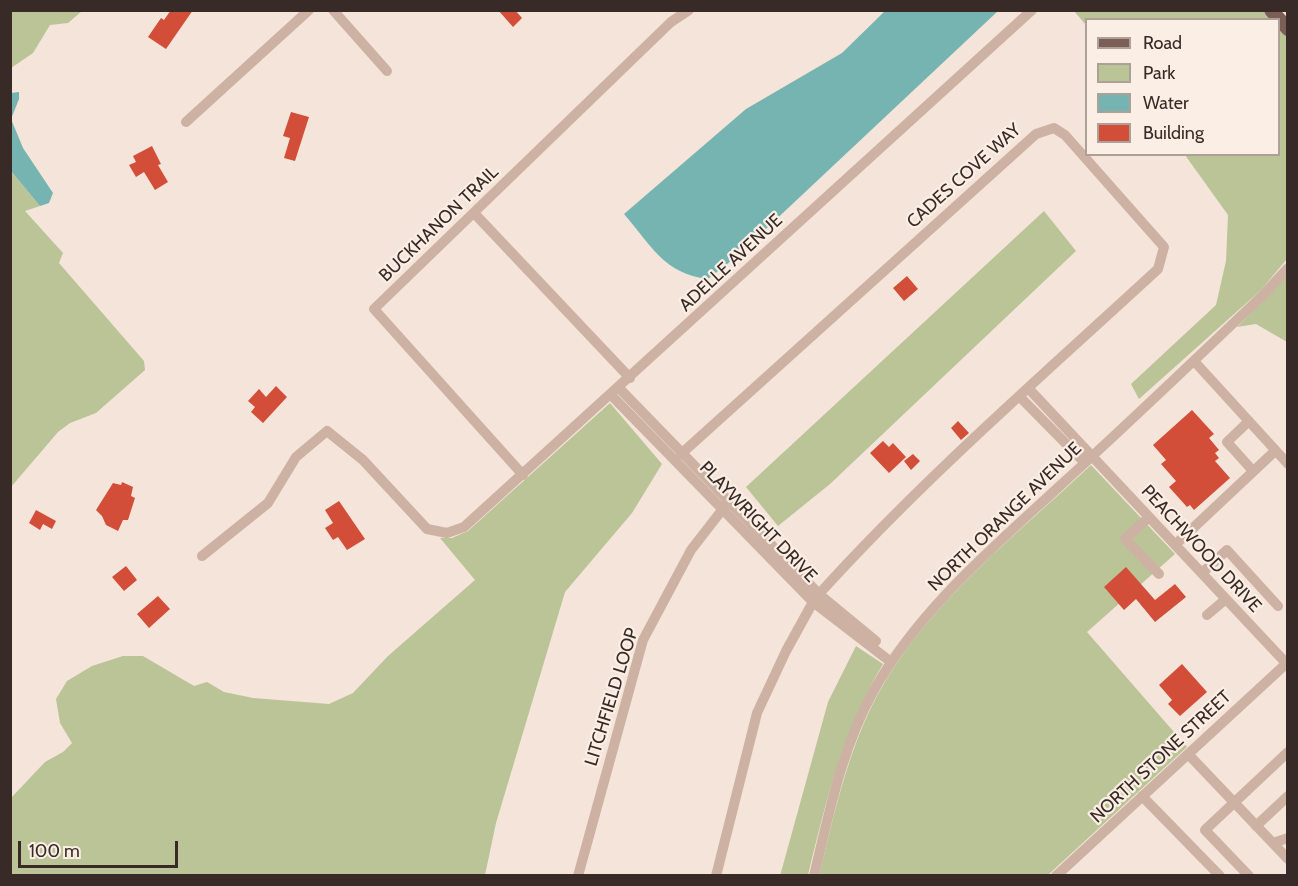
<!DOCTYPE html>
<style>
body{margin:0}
#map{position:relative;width:1298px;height:886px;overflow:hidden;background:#f4e4d9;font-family:Cabin,sans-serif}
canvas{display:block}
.frame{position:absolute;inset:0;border:12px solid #382a26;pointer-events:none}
.legend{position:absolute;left:1085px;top:18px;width:195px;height:138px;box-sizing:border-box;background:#fbefe5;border:2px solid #ada099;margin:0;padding:8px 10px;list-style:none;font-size:18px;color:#382a26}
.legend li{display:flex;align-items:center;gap:12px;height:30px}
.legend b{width:30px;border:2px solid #ada099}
.scale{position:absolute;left:18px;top:841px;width:160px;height:27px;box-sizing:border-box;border:3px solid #382a26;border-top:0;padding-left:8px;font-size:18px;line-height:21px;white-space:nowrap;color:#382a26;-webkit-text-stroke:4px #fbefe5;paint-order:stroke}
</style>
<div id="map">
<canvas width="1298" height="886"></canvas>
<div class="frame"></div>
<ul class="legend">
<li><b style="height:8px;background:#7b5e55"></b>Road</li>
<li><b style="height:16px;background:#bac497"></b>Park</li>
<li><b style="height:16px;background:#75b4b0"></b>Water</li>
<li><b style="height:16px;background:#d24e38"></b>Building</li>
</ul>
<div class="scale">100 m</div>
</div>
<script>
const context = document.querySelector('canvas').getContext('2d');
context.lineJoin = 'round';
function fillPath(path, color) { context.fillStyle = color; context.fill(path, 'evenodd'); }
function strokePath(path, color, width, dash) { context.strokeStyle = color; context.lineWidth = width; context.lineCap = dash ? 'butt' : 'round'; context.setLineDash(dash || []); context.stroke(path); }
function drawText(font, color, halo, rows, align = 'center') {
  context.font = font + ' Cabin,sans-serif'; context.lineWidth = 4.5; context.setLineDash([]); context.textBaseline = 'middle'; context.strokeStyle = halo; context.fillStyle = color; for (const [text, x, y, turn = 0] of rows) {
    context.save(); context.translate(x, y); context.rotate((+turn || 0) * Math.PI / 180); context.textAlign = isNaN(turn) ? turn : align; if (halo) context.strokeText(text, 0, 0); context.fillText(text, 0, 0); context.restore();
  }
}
const green = new Path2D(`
 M11 10H82V11L68 23 50 25 33 53 11 68V81Z
 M1262 10 1271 19 1086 20V25L1074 11Z
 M1279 28 1288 38 1287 259 1261 290 1139 399 1131 384 1216 305 1226 261 1228 215 1185 155 1278 154Z
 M11 171 40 206 25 211 63 253 59 263 144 361 145 370 96 413 70 423 58 432 11 487Z
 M1044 211 1076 251 830 484 778 526 746 487Z
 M1287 276V342L1256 324 1237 327Z
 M610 403 662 464 632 513 565 592 496 823 485 875H11L10 799 45 762 63 752 72 743 60 723 56 699 67 681 92 666 123 656H143L194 686 207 682 224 692 253 698 329 704 353 693 388 656 475 580 440 538H452L468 531Z
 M1091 465 1175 554 1087 632 1187 747 1048 875 819 876C834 814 848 750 878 694 927 603 1017 535 1091 465Z
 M856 646 883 664C843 730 826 801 808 875L780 876 828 702Z`);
const water = new Path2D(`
 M885 11H998L736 257 708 279C664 274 651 245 624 214L746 109 842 53Z
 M19 92V99L11 119 23 148 53 193 49 203 40 206 11 171V93Z`);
const building = new Path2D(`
 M171 10H193L166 49 148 37 161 18 164 20Z
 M498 10H515L522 18 513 27Z
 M291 112 309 117 295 161 284 158 290 138 283 136Z
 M152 146 161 164 158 165 168 182 155 190 144 172 136 177 129 165 136 162 133 156Z
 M907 276 918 289 904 301 893 288Z
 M276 386 287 397 263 423 251 412 255 407 248 401 259 389 266 397Z
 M1192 410 1214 434 1209 438 1219 450 1215 453 1219 458 1215 461 1230 478 1194 510 1190 505 1187 507 1169 487 1176 481 1161 464 1166 460 1153 445Z
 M958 421 969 433 961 440 951 428Z
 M883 441 889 447 893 443 906 457 889 473 870 453Z
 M913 454 920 461 911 470 904 461Z
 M122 482 133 487 131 496 135 498 128 520H123L118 531 106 525 102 516 96 510 113 483 121 485Z
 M339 501 365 539 347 550 338 537 333 540 325 528 333 523 325 510Z
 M36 510 56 521 52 529 43 524 40 530 29 523Z
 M126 566 137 580 124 591 112 577Z
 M1126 567 1155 600 1175 584 1186 597 1155 622 1136 599 1124 610 1104 587Z
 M158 596 170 609 149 628 137 614Z
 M1182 664 1207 692 1180 716 1168 704 1172 700 1159 685Z`);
const minor = new Path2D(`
 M333 10 387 71
 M186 122 309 10
 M474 213 630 378
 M1194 361 1288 464
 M619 388 819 594 876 641
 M1029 389 1286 663
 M611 395 813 602 891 662
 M1019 396 1085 463
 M1249 421 1227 442 1253 471
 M681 454 1036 134 1054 128 1065 135 1164 247 1158 269C1043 375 924 478 819 594
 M523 475 374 309 671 22 689 10
 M1149 517 1125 539 1159 574
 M1175 545 1275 451
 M202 556 268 503 296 457 327 431 363 460 427 529 447 533 464 527 1032 10
 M1202 573 1227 550 1278 606
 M1207 615 1226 599
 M1188 754 1288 859
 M1142 796 1220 876
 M1256 826 1288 796
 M1273 843 1288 838
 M578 876 643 640 691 550 729 501
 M716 876 757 713 786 651 813 602
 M814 876C829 813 842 747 874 690 920 608 995 546 1063 483 1131 421 1198 357 1265 293L1288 268
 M1056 876 1288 662
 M1249 876 1205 830 1288 752`);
const major = new Path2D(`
 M1271 10 1288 29`);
const streetNames = [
 ["CADES COVE WAY",964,176,-42],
 ["BUCKHANON TRAIL",439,224,-44],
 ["ADELLE AVENUE",731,263,-43],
 ["NORTH ORANGE AVENUE",1005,517,-44],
 ["PLAYWRIGHT DRIVE",758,522,46],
 ["PEACHWOOD DRIVE",1201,549,47],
 ["LITCHFIELD LOOP",612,697,-73],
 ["NORTH STONE STREET",1161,757,-43]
];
fillPath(green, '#bac497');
fillPath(water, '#75b4b0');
fillPath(building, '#d24e38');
strokePath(minor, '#cdb2a3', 10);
strokePath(major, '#7b5e55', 14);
drawText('18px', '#382a26', '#fbefe5', streetNames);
</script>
